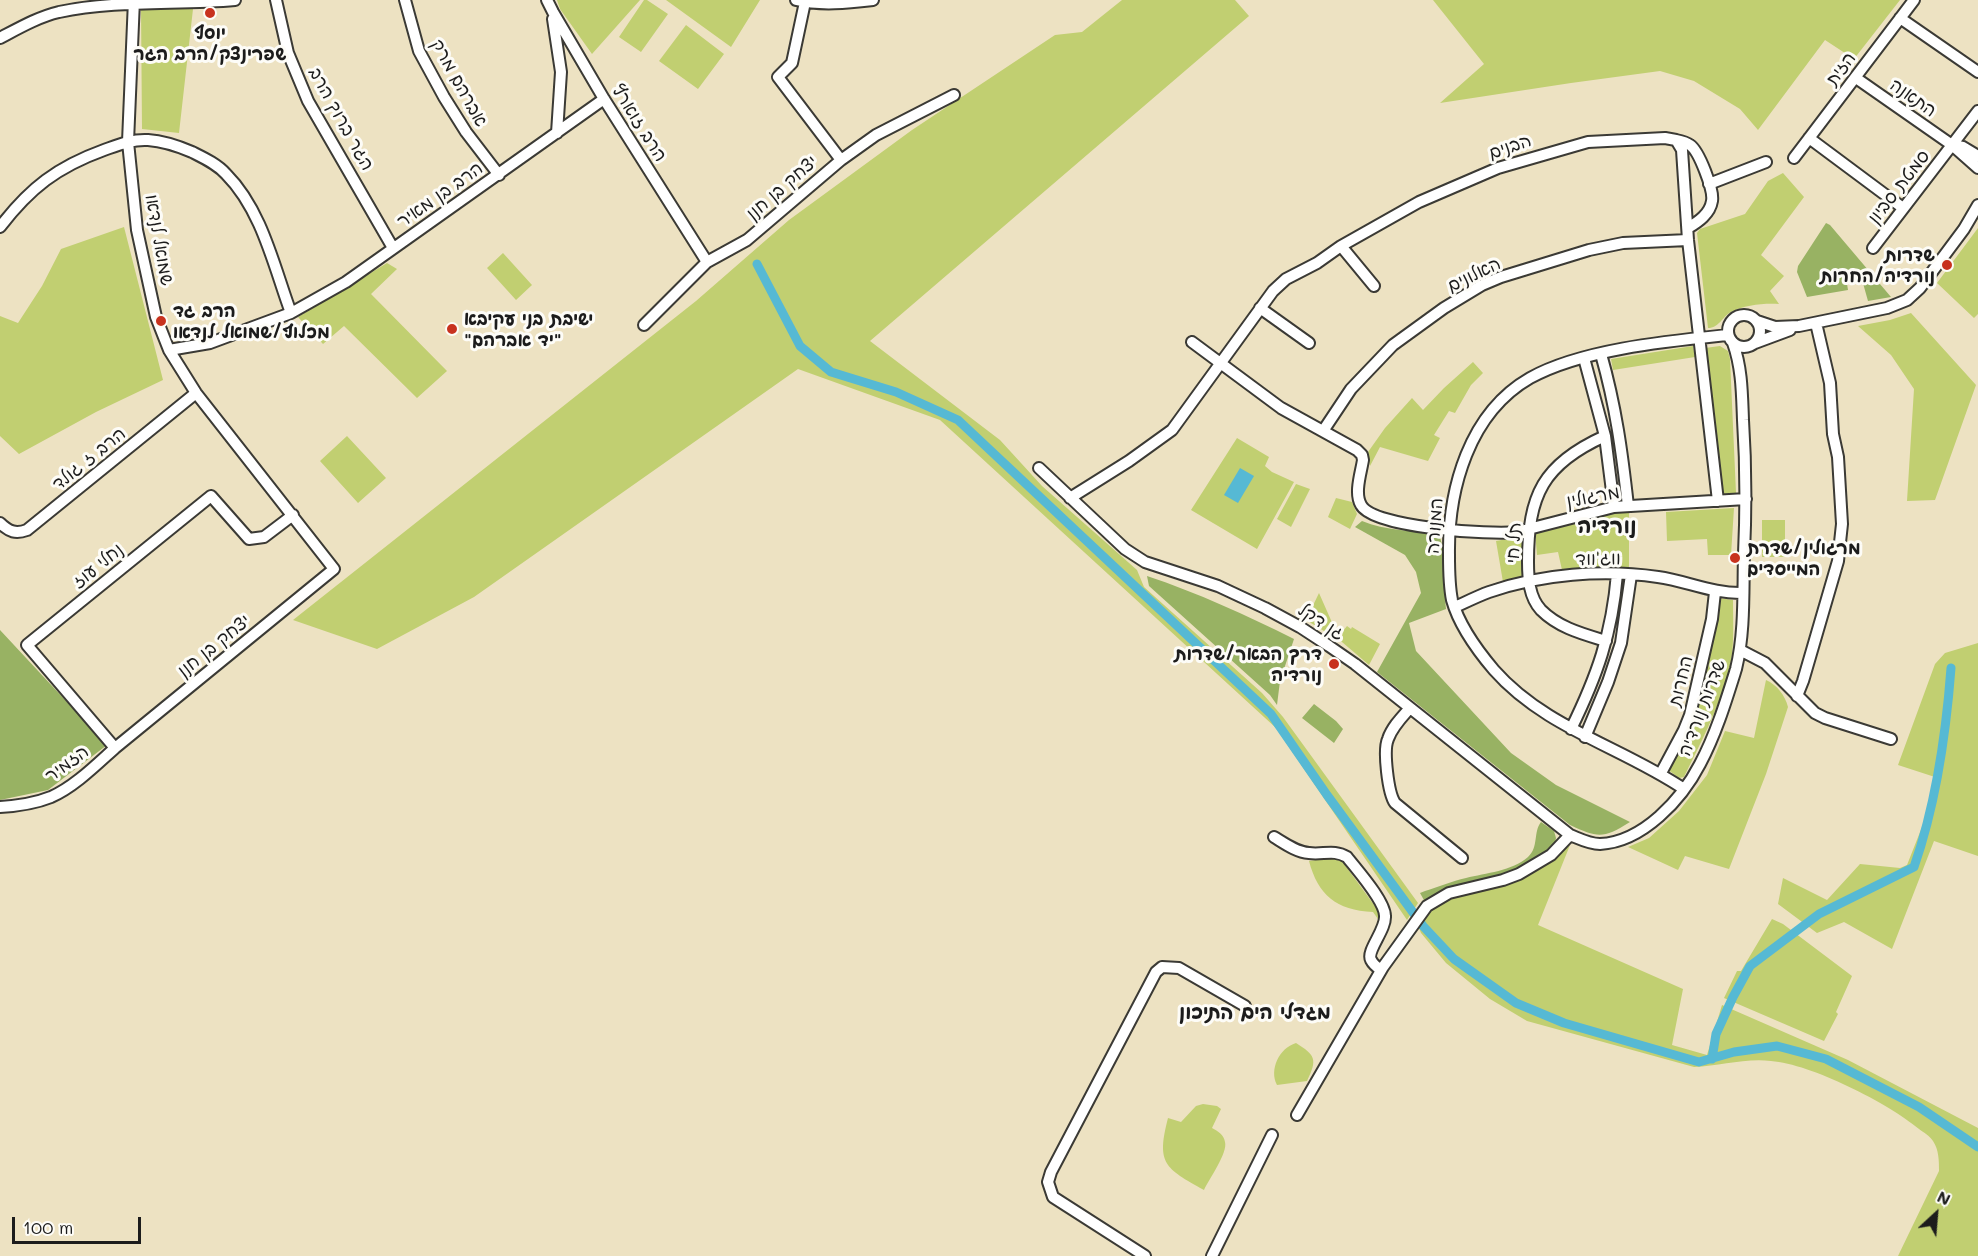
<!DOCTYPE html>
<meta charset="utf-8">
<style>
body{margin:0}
#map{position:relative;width:1978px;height:1256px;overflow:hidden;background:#ede2c2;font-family:Mali,sans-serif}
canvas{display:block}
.north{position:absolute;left:1906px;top:1184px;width:60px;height:60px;-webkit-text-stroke:4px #fdfcf7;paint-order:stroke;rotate:26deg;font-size:16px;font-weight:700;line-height:24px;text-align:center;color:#1c1c1c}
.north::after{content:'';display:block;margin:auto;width:21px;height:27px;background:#1c1c1c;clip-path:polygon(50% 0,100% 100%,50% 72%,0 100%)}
.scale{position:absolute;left:12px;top:1217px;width:129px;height:27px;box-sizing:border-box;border:3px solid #1c1c1c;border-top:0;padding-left:8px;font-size:18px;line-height:21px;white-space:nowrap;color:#1c1c1c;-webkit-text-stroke:4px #fdfcf7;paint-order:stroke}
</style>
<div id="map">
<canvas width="1978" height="1256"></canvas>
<div class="north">N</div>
<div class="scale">100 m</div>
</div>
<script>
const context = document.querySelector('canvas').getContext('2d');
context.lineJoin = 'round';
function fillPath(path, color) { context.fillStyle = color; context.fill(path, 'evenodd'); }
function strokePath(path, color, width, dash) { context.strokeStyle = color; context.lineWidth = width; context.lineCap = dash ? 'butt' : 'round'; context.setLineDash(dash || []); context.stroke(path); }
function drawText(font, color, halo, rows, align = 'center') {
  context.font = font + ' Mali,"Playpen Sans Hebrew",sans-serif'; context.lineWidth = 6; context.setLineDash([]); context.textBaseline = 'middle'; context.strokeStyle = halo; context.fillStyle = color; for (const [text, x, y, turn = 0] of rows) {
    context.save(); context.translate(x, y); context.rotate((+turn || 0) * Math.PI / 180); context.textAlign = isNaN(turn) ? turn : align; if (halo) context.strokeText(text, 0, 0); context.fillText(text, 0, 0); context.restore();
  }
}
const green = new Path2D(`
 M557 0H640L592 54 560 9Z
 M644 0H647L668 14 641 52 619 37Z
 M666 0H760L731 47Z
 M1122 0H1235L1249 16 870 341 1000 440 1042 486 1137 570 1144 587 1262 693 1283 717 1418 903 1407 920 1276 728 940 420 798 369 474 597 377 649 293 620 696 301 789 220 912 130 1055 35 1082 32Z
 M1433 0H1900L1854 59 1825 40 1758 130 1740 109 1694 81 1660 71 1571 83 1440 103 1484 64Z
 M141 8 193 9 179 133 142 129Z
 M686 25 724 54 698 89 659 61Z
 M1783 173 1804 197 1761 255 1784 276 1770 291 1779 304C1764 303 1744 305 1731 312 1722 317 1719 328 1708 328L1697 233 1700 229 1745 214 1768 181Z
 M124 227 163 380 96 412 19 454 0 436V316L18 323 42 286 61 249Z
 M1978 228V314L1974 318 1937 283Z
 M503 253 532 285 516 300 487 268Z
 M387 263 397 269 371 294 447 371 417 398 344 326 323 344 298 317Z
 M1911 313 1976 385 1935 500 1907 501 1914 389 1891 355 1858 326 1890 320Z
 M1693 346 1695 357 1613 370 1611 359Z
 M1720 346 1728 351 1730 359 1736 493 1722 495 1705 348Z
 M1473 362 1483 373 1471 385 1455 413 1449 411 1434 435 1440 438 1428 461 1380 447 1370 466 1368 452 1385 428 1412 398 1423 410 1444 388Z
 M347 436 386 478 358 503 320 461Z
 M1237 438 1269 457 1265 466 1272 472 1294 482 1257 549 1191 510Z
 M1296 484 1310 489 1291 527 1277 519Z
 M1336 498 1352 502 1357 514 1350 529 1328 517Z
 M1734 508 1731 555H1708L1707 539 1667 541 1666 512Z
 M1613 512H1629V568L1562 570 1558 552 1537 555 1535 532Z
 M1762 520H1785V557H1762Z
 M1519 537H1523L1525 540 1524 576 1521 579 1503 582 1496 541Z
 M1319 593 1334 627 1343 631 1347 626 1351 629 1352 627 1380 644 1369 665 1342 642 1306 620Z
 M1718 598 1733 600C1733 625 1735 651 1728 674 1718 710 1700 744 1684 777L1679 778 1667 769 1689 730Z
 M1978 643V856L1934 841 1892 949 1844 922 1817 933 1778 904 1783 878 1827 900 1860 864 1900 868 1907 865 1941 779 1898 765 1935 664 1945 653Z
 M1766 680C1777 685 1785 695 1788 707L1766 774 1729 869 1685 856 1678 870 1628 847 1649 838 1679 811 1707 775 1725 731 1754 738Z
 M1570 845 1538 925 1683 989 1672 1045 1707 1055 1722 1005 1848 1060 1978 1128V1256H1898L1939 1171C1939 1161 1939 1150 1933 1141 1930 1136 1923 1132 1919 1129 1888 1103 1811 1064 1771 1061 1745 1058 1720 1066 1694 1067L1527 1021 1490 999 1446 963 1421 933 1419 928C1422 921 1425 914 1431 908 1448 893 1486 893 1507 885 1531 876 1551 861 1570 845Z
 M1330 858 1342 861 1380 913 1378 919 1373 912C1336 910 1318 895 1309 861Z
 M1772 919 1783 924 1852 976 1836 1012 1838 1014 1824 1041 1724 998 1737 971H1741Z
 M1296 1043C1315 1055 1318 1059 1307 1081L1277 1085C1269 1070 1279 1048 1296 1043Z
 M1203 1104 1217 1106 1221 1109 1212 1128C1218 1131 1224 1135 1225 1142 1228 1153 1209 1179 1204 1190 1165 1168 1156 1164 1168 1118L1181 1122 1196 1106Z`);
const forest = new Path2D(`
 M1826 223 1830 225 1891 297 1868 301 1859 269 1845 271 1848 290 1807 297 1797 272 1798 266Z
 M1362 521C1385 531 1414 530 1439 535 1448 558 1444 585 1446 609L1409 623 1416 651 1511 753 1556 785 1630 822C1603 839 1598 838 1570 825L1377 672 1421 593 1416 572 1405 555 1355 527Z
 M1147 576C1198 593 1246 615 1294 639L1280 681 1277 705 1270 695 1149 586Z
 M0 630 107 745 48 790 0 800Z
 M1314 704 1336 721 1343 729 1334 743 1302 718Z
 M1541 822 1554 831 1556 838 1554 848 1528 866 1425 902 1420 893 1425 891C1438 887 1452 881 1466 878 1486 873 1512 871 1528 857 1539 847 1533 832 1541 822Z`);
const water = new Path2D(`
 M1240 468 1254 476 1238 503 1224 495Z`);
const canal = new Path2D(`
 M757 264 800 346 831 372 896 392 958 420 1271 714 1327 795 1423 926 1454 959 1516 1003 1564 1023 1699 1062 1734 1052 1777 1046 1826 1059 1919 1107 1978 1147
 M1712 1059 1716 1034 1733 997 1750 966 1819 914 1914 867C1936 804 1946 735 1951 668`);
const minor = new Path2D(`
 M276 0 288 53 308 101 393 248
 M405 0 419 51 444 97 466 132 499 175
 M547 0 553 12 604 99 707 262
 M796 0C821 6 848 3 873 0
 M805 2 792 63 778 77 841 160
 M1900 18 1978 72
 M553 19 561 72 557 133
 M0 38C19 28 38 17 59 12 116 0 177 5 235 0
 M1856 78 1952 145 1978 168
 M1809 138 1903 208
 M1676 140C1681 141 1686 142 1690 145 1699 151 1714 190 1712 201 1710 214 1698 222 1688 228
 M1952 145 1963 147 1978 156
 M1794 158 1914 0
 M1709 184 1766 162
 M0 227C30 188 57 167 104 150 118 145 132 139 148 140 163 141 178 146 192 152 204 158 217 164 226 174 262 210 274 267 291 313
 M1341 246 1374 286
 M1873 248 1978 111
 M1260 308 1309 343
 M1728 331a16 16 0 1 1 32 0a16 16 0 1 1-32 0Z
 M1757 321 1775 327 1799 326 1887 308 1907 300 1920 288 1964 229 1978 205
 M644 325 707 262 747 240 841 160 876 135 954 95
 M1192 342 1281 408 1357 450 1362 455 1363 460C1361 473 1354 493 1361 505 1373 528 1491 535 1517 532L1614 507 1746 499
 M1755 343 1790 330
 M169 350 210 343 291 313 346 282 604 99
 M1601 354C1616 407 1622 452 1628 506
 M1584 358 1605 436 1614 507
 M1323 431 1351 389 1393 345 1444 308 1482 285 1501 277 1589 250 1623 243 1688 240
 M1605 436C1543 464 1528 495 1528 562 1528 578 1529 597 1541 610 1559 628 1583 634 1606 641
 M1039 468 1125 549 1145 562 1218 586 1265 608 1300 627 1329 646 1355 664 1570 835C1580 839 1589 844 1600 844 1643 842 1682 799 1700 764 1716 734 1726 701 1736 669 1745 632 1743 592 1744 554 1746 510 1746 465 1743 420 1742 394 1742 368 1733 343
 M1070 498 1129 461 1172 430 1273 291 1286 279 1317 263 1341 246 1419 202 1498 168 1588 142 1665 138 1676 140 1682 150 1688 240 1718 501
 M0 523C9 532 16 534 27 530L196 393
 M1455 607C1466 602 1478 596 1489 592 1541 574 1603 569 1658 577 1687 581 1713 594 1743 593
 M1740 650 1765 663 1815 713 1825 718 1891 739
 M1797 696 1803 681 1838 561 1842 524 1838 457 1833 434 1830 383 1816 323
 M1410 708C1402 717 1392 727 1388 739 1383 750 1388 793 1395 803L1462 858
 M1571 729C1597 676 1612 634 1617 574
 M1585 737 1608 682 1621 643 1631 575
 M115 748 27 645 211 496 249 539 264 537 293 515
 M1661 773 1684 730 1690 715 1712 619 1715 592
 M1684 789C1622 747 1545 728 1494 670 1477 650 1459 625 1452 600 1449 585 1449 569 1449 555 1448 489 1469 413 1530 378 1582 349 1669 341 1728 335
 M0 807C16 806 36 803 51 797 74 787 96 765 115 748L334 569 196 393 169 350 156 317 137 230 128 142 134 0
 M1274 837C1284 843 1296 852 1309 853 1323 855 1334 849 1347 857 1357 870 1385 901 1385 916 1386 930 1366 951 1371 960 1373 964 1378 968 1381 970
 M1297 1115 1383 967 1427 906 1449 893 1503 880 1519 874 1551 855 1570 835
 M1145 1256 1053 1197 1048 1182 1051 1172 1156 972 1162 967 1179 968 1245 1006
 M1212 1256 1272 1135`);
const markers = [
 [210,13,6,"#c8321e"],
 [1947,265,6,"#c8321e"],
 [161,321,6,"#c8321e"],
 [452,329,6,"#c8321e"],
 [1735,558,6,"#c8321e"],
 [1334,664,6,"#c8321e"]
];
const poiNames = [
 ["יוסף",210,33,"center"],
 ["שפרינצק/הרב הגר",210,54,"center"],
 ["שדרות",1935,255,"right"],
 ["נורדיה/החרות",1935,276,"right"],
 ["הרב גד",173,311],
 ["מכלוף/שמואל לנדאו",173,332],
 ["ישיבת בני עקיבא",464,319],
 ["\"יד אברהם\"",464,340],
 ["מרגולין/שדרת",1747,548],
 ["המייסדים",1747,569],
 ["דרך הבאר/שדרות",1322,654,"right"],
 ["נורדיה",1322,675,"right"]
];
const streetNames = [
 ["הזית",1841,69,-53],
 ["אברהם מרק",459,83,61],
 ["התאנה",1913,98,35],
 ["הגר ברוך הרב",341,119,61],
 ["הרב זוארץ",639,123,58],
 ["הבנים",1510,147,-19],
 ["סמטת סביון",1899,187,-52],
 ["יצחק בן חנן",782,188,-41],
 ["הרב בן מאיר",440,195,-35],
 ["שמואל לנדאו",159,240,80],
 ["האלונים",1474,275,-26],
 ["הרב ז גולד",89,459,-39],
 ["מרגולין",1593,497,-11],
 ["המנורה",1435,526,-86],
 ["תל חי",1514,543,-87],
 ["ווג'ווד",1598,559,-1],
 ["נחלי עוז",98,566,-39],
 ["גן דקל",1321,622,33],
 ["יצחק בן חנן",214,646,-39],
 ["החרות",1681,681,-76],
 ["שדרות נורדיה",1702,708,-69],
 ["הזמיר",67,764,-36]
];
const neighbourhoodNames = [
 ["מגדלי הים התיכון",1255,1013]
];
const quarterNames = [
 ["נורדיה",1607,527]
];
fillPath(green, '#c1cf71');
fillPath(forest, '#98b263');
fillPath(water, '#56b9d4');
strokePath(canal, '#56b9d4', 9);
strokePath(minor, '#3b3a35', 14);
strokePath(minor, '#fff', 10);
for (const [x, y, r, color] of markers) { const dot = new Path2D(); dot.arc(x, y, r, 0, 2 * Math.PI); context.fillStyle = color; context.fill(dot); strokePath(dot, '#fdfcf7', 2); }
drawText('bold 18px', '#1c1c1c', '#fdfcf7', poiNames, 'left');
drawText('18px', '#1c1c1c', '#fdfcf7', streetNames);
drawText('bold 20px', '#1c1c1c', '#fdfcf7', neighbourhoodNames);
drawText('bold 21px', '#1c1c1c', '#fdfcf7', quarterNames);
</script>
